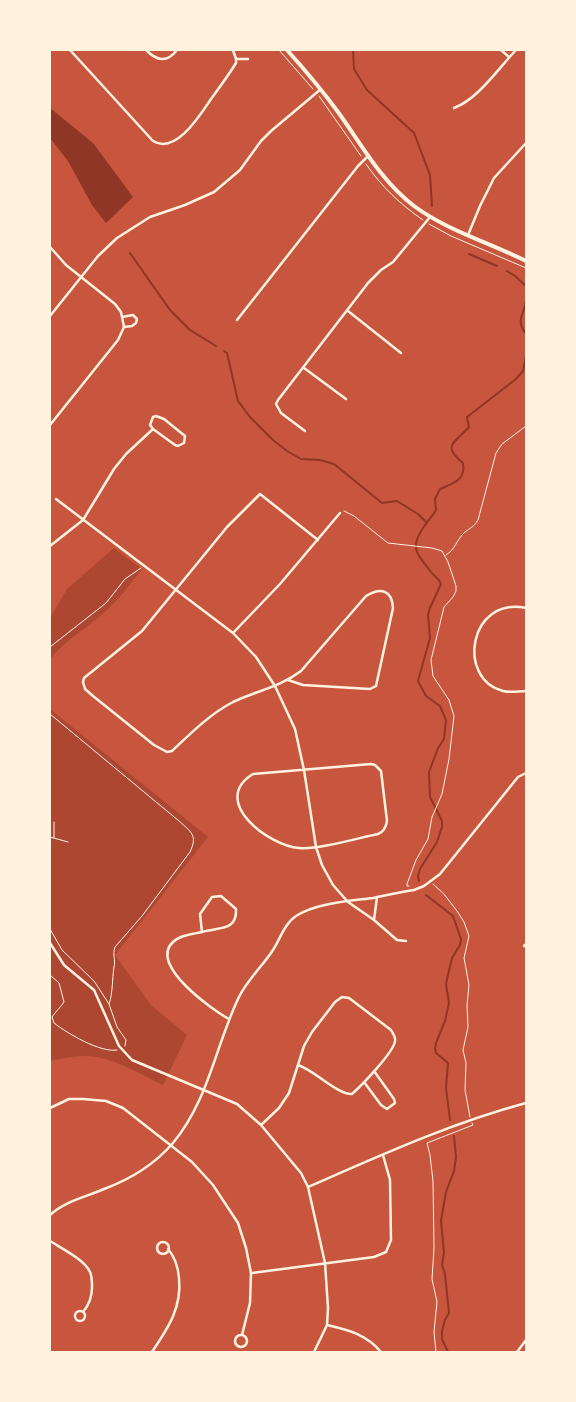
<!DOCTYPE html>
<style>
body{margin:0}
#map{position:relative;width:576px;height:1402px;overflow:hidden;background:#c8553d;font-family:"Golos Text",sans-serif}
canvas{display:block}
.frame{position:absolute;inset:0;border:51px solid #fff3e0;pointer-events:none}
</style>
<div id="map">
<canvas width="576" height="1402"></canvas>
<div class="frame"></div>
</div>
<script>
const context = document.querySelector('canvas').getContext('2d');
context.lineJoin = 'round';
function fillPath(path, color) { context.fillStyle = color; context.fill(path, 'evenodd'); }
function strokePath(path, color, width, dash) { context.strokeStyle = color; context.lineWidth = width; context.lineCap = dash ? 'butt' : 'round'; context.setLineDash(dash || []); context.stroke(path); }
const green = new Path2D(`
 M114 548 142 569C131 583 120 598 106 611 88 628 66 639 50 659V618L67 589Z
 M50 709 208 837 115 955 151 1005 187 1035 163 1085C142 1075 121 1062 97 1057 82 1054 65 1058 50 1061Z`);
const water = new Path2D(`
 M50 108 93 143 133 197 106 223 92 205 68 161 50 138Z`);
const stream = new Path2D(`
 M353 50 354 69 367 90 414 133 430 175 432 206
 M130 253 170 310 190 330 216 346
 M469 254 497 266
 M507 271 515 276 526 286
 M526 301C524 316 515 319 526 334
 M224 351 227 353 238 401 250 417 273 440 287 451 301 459 320 460 334 464 382 503 397 501 418 514 427 523
 M419 881 418 876 420 869 437 842 442 827V821L430 797 429 772 438 748 444 739 446 720 440 706 426 696 418 681 430 638 428 615 430 608 441 584C439 578 435 577 431 572 427 566 420 559 417 552 411 538 430 520 436 510L435 499 440 489C453 483 466 481 463 463 441 445 455 443 469 427L467 417 516 379 523 371 526 356
 M426 895 453 916 461 939 460 945 452 958 447 979 446 984 449 1003 445 1021 436 1043 435 1049 436 1053 448 1063 446 1088 450 1120
 M448 1352 442 1339V1331L445 1320 449 1313 445 1274 442 1265 444 1253 441 1221 446 1192 454 1171 456 1157 454 1136`);
const path = new Path2D(`
 M279 50 313 89
 M319 96 361 156
 M366 164C381 186 401 205 423 220
 M429 224 451 236 526 268
 M344 511 354 516 388 543 432 548 442 551 448 562 456 586V591L453 597 444 607 431 660 433 676 449 700 454 716 449 759 442 794 432 817 428 839 416 860 407 884V886H409
 M446 555C455 550 457 539 465 532 470 528 474 527 478 520L496 453 502 444 526 426
 M50 647 106 603 125 579 141 568
 M50 714 179 821C191 832 198 835 190 852L142 916 115 947C112 955 116 960 114 967 112 979 113 993 109 1004L117 1027 126 1040 125 1046
 M50 837 68 842
 M54 838V822
 M433 884 444 894 457 911 464 922 469 936 464 958 469 985 467 1005 468 1027 463 1050 466 1063 465 1090 470 1117
 M50 929 62 950 94 981 109 1004
 M50 975 59 983 64 1002C60 1008 56 1011 52 1017L54 1023C67 1033 100 1053 117 1050
 M436 1352 434 1332 437 1302 432 1279 434 1248 433 1181 430 1155 427 1143 473 1125 472 1123`);
const minor = new Path2D(`
 M70 50 153 141C176 155 200 115 211 99 219 88 228 76 236 63V59L233 50
 M146 50C157 61 167 63 177 50
 M501 50 509 57
 M237 59H248
 M454 108C478 99 498 69 516 50
 M468 235 480 206 494 178 526 143
 M50 247 66 265 115 304 121 312 124 327 118 340 50 425
 M348 311 401 353
 M50 316 98 256 117 238 150 217 185 205 214 192 240 170 261 141 271 131 321 89
 M122 317 133 315 137 319 136 323 132 326 124 327
 M237 320 358 166 368 156
 M304 368 346 399
 M156 416 164 419 185 436 184 443 178 446 175 445 153 429 150 425 153 417Z
 M305 431 281 413 276 404 278 400 368 283 381 270 393 262 430 217
 M56 499 233 633 256 657 275 686 295 729 304 770 316 847 322 865 333 885 348 902 374 920 397 940 406 941
 M50 546 83 520 114 469 126 454 153 429
 M526 608C469 596 456 679 503 691 510 693 519 691 526 691
 M233 633 280 584 340 513
 M288 680 303 685 370 689 376 686 393 608C392 590 381 587 366 596L301 671C280 687 256 691 233 702 210 714 191 733 172 751L167 752 154 745 93 696 85 689 83 682 84 678 142 631 227 527 260 494 318 540
 M371 764 375 765 381 771 387 821C386 827 384 832 378 834 358 838 318 850 299 848 269 846 209 801 253 774Z
 M221 896 236 909C237 931 220 927 202 932L200 914 212 897Z
 M374 920 377 897
 M202 932C193 934 180 935 173 942 148 965 213 1010 229 1019
 M50 943 64 965 94 990 119 1046 132 1060 237 1104 261 1125 301 1173 308 1187 325 1263 328 1308 327 1325 314 1352
 M524 946 526 944
 M364 1082 381 1105 387 1109 395 1103 394 1099 374 1071
 M50 1108 69 1099H83L106 1101 123 1108 192 1162 213 1185 238 1223 246 1248 251 1273 250 1303 242 1335
 M261 1125 279 1108 289 1093 304 1046 312 1032 335 1002 342 997 349 998 391 1030C393 1034 396 1037 395 1041 394 1052 361 1086 352 1094 338 1095 314 1070 298 1065
 M308 1187C379 1156 451 1123 526 1103
 M50 1215C65 1201 86 1197 104 1189 131 1179 154 1165 173 1143 208 1101 215 1048 238 999 246 981 262 967 273 950 280 939 285 923 296 916 316 903 350 901 373 898 387 895 401 892 414 890L424 886 440 874 518 777 526 773
 M50 1241C61 1248 85 1260 90 1272 92 1276 92 1282 92 1287 92 1297 89 1305 83 1312
 M157 1248a6 6 0 1 1 12 0a6 6 0 1 1-12 0Z
 M252 1273 374 1257 386 1252 391 1240 390 1180 383 1155
 M75 1316a5 5 0 1 1 10 0a5 5 0 1 1-10 0Z
 M327 1325C348 1330 366 1334 381 1352
 M235 1341a6 6 0 1 1 12 0a6 6 0 1 1-12 0Z
 M152 1352C168 1328 182 1308 179 1278 178 1267 175 1257 168 1249
 M517 1352 526 1340`);
const secondary = new Path2D(`
 M287 50C305 70 322 90 338 112 362 145 381 181 414 206 448 231 488 242 526 261`);
fillPath(green, '#ae4732');
fillPath(water, '#8f3625');
strokePath(stream, '#8f3625', 2);
strokePath(path, '#fff3e0', 1);
strokePath(minor, '#fff3e0', 2.5);
strokePath(secondary, '#fff3e0', 4);
</script>
